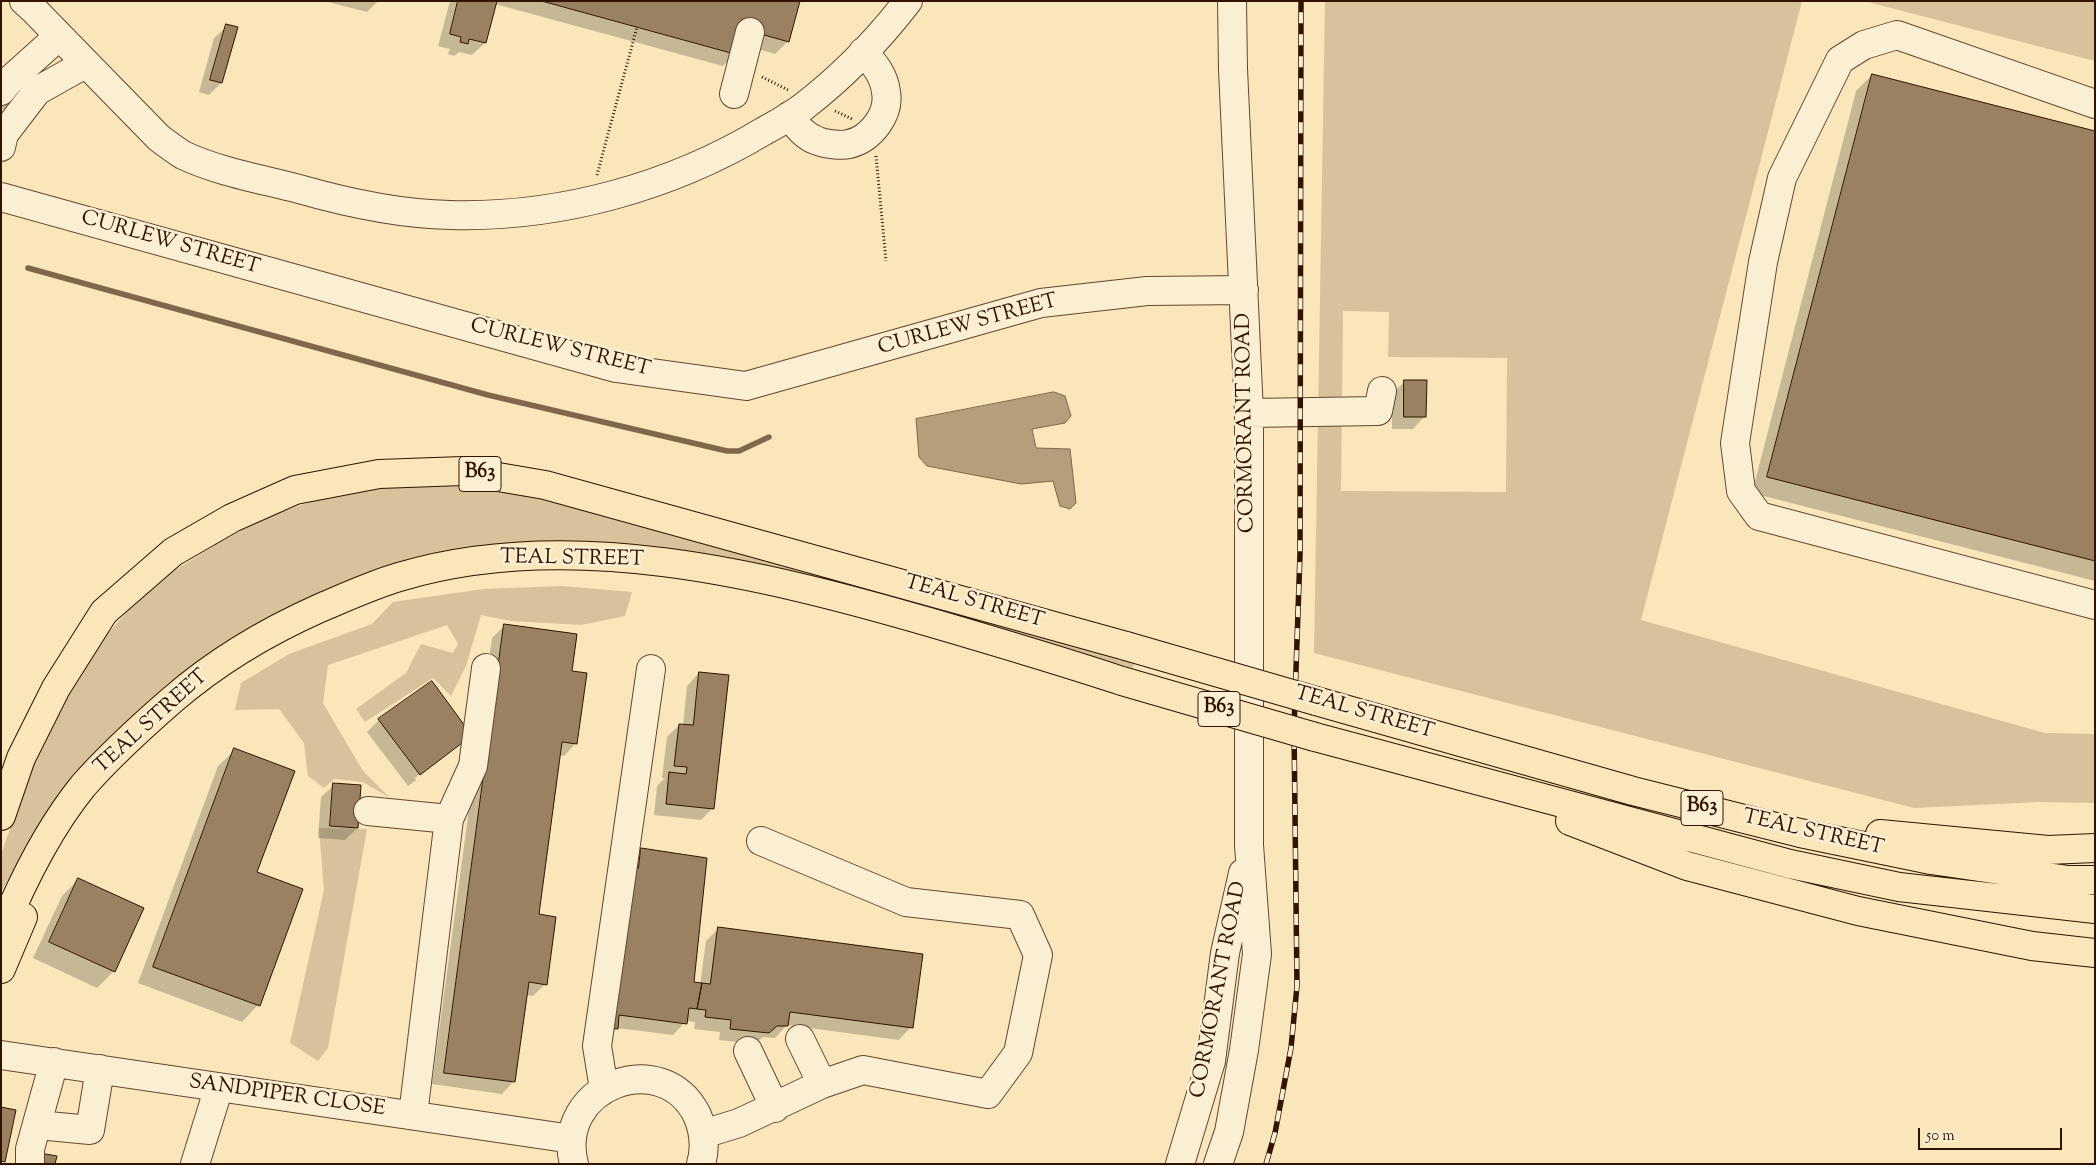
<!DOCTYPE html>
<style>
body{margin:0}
#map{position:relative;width:2096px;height:1165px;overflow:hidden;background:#f9e6bb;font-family:"Sorts Mill Goudy",serif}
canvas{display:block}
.frame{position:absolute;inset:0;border:2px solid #311300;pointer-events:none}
.scale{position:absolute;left:1918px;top:1128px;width:144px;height:22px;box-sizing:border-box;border:2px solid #311300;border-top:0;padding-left:6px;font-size:15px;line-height:18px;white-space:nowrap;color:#311300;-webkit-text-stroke:4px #fbefd3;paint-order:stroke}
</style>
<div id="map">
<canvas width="2096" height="1165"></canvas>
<div class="frame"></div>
<div class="scale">50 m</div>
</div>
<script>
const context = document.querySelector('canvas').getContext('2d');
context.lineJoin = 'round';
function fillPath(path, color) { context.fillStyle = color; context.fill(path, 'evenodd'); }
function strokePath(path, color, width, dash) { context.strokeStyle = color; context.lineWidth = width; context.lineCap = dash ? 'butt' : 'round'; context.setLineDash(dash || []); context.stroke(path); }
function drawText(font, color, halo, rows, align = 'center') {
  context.font = font + ' "Sorts Mill Goudy",serif'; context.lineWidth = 5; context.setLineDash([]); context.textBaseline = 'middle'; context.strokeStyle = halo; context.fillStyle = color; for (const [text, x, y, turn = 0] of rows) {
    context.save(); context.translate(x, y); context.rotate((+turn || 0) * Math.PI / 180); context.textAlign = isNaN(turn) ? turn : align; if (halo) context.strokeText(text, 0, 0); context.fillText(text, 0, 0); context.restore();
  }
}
const green = new Path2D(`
 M1325 1H1802L1641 620 2045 733 2095 734V803L2038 802 1914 808 1314 653ZM1343 311 1389 312 1388 357 1507 358 1506 492 1341 491Z
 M1864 1H2095V61Z
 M405 485 474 486 535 495 1135 660 1133 668 787 570 719 560 407 564 343 582 242 634 167 684 101 747 39 826 1 892V856L5 843 30 771 59 706 93 651 131 607 172 572 222 541 267 517 328 496Z
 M562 586 632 592 625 616 581 625 511 621 481 615 466 666 451 696 433 678 365 722 356 709 406 673 421 644 453 653 458 644 447 625 328 665 323 703 363 771 390 798 363 782 334 779 324 788 308 776 304 743 279 709 235 710 241 683 289 654 372 624 393 602 483 589Z
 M319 828 367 829 328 1048 318 1061 290 1043 324 890Z`);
const water = new Path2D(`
 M1054 392 1065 396 1071 416 1065 423 1032 429 1036 448 1070 449 1076 503 1070 509 1060 506 1053 481 1021 484 927 466 919 457 916 419Z`);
const shadow = new Path2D(`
 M324 1H378L367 12Z
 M450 1H799L788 41 775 54 738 43 735 53 723 66 495 4 485 43 472 55 459 52 454 56 448 54 450 49 438 46Z
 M227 26 221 83 209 95 199 92 214 38Z
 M1872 75 2095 132V581L1752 493 1856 91Z
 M21 84 28 91 7 113 1 107V104Z
 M1404 382 1425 416 1413 429H1392V394Z
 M504 626 571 672 576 743 564 756 559 755 538 915 545 984 533 996 526 995 514 1081 502 1094 432 1084 492 638Z
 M699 673 713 808 701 820 654 815 657 786 665 778H662L667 737 679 725 683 726 687 686Z
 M379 720 460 742 450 752V750L415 778 416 780 408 786 367 732Z
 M235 750 256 873 258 1005 242 1022 138 983 218 766Z
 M334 785 357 828 345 840 318 838 321 797Z
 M642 850 692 984 700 985 706 941 718 929 911 1027 899 1040 787 1025 775 1038 763 1037 755 1044 719 1040 720 1032 694 1029 695 1022 686 1021 673 1035 617 1028 604 1041 629 862Z
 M79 879 114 971 97 988 33 958 62 896Z`);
const stream = new Path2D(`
 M28 268 488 395 727 451H739L769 437`);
const building = new Path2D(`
 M458 1H497L486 43 469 39 468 44 460 42 461 37 450 34Z
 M542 1H800L789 42 743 29 736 54Z
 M226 24 238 27 222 83 210 80Z
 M1872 74 2095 131V561L1767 477Z
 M1404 380H1427L1426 417H1404Z
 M504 624 577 634 572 671 587 673 577 744 562 742 539 914 556 917 547 985 529 982 515 1082 444 1073Z
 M699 672 729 675 714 809 666 804 669 772 686 774 687 767 674 766 679 724 693 725Z
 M432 681 465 726 462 743 420 775 378 719Z
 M234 748 295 771 257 872 303 889 260 1006 153 967Z
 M333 783 361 785 358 828 330 826Z
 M641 848 707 858 694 982 702 983 697 1009 689 1008 687 1024 619 1015 618 1029 608 1028 630 867 638 868Z
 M78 878 144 908 115 972 49 942Z
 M718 927 923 954 913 1028 790 1012 788 1026H777L769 1033 730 1029 731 1020 705 1017 706 1010 697 1009 702 983 710 984Z
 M1 1107 16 1110 5 1162 1 1161Z
 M34 1152 57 1156 55 1164H32Z`);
const path = new Path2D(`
 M762 77 788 90
 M835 111 852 119
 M876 156 886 261
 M597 175 637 27`);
const minor = new Path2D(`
 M24 1 35 11 159 138C167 144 175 150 183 155 219 172 261 179 299 189 348 203 399 214 450 215 559 218 671 187 764 131 777 124 791 116 803 107 842 77 878 40 908 1
 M1 91 10 80 59 36
 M734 94 750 32
 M2095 104 1897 35 1864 45 1840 60 1782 178 1763 262 1735 443 1741 491 1759 516 2095 605
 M789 116C797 126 805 137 818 141 825 144 842 146 849 144 871 139 890 114 886 92 884 75 874 63 863 52
 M1 147 4 134 37 91 85 64
 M1 197 616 368 746 386 1041 303 1147 291 1244 290
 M1249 413 1378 411 1382 391
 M368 811 449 819
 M800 1039 822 1084
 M748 1051 775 1108
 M1 1055 572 1139
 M604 1089 597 1046 651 669
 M413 1115 449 819 473 766 486 668
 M38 1125 90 1130 100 1069
 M703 1134 739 1123 822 1084 863 1070 988 1094 1018 1053 1038 955 1020 915 906 902 761 841
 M30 1164V1149L54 1062
 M195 1164 219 1087
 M574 1164C554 1087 662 1045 697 1115 704 1131 706 1147 701 1164
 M1180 1164 1211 1061 1225 953 1243 873
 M1218 1164 1229 1132 1244 1050 1257 954 1249 845V413L1233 69 1232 1`);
const major = new Path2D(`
 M1316 701 1633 791 1800 833 1931 860 2068 880H2095
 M1315 737 1790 864 1899 887 2095 909
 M1 816 21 758 56 688 104 612 173 552 232 518 295 490 379 474 463 471 545 485 1126 646
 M1570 821 1687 866 1858 911 2032 946 2095 953
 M1880 834 2048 850 2095 848
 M1 933C22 882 48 829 83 786 110 755 141 727 172 700 217 661 266 632 320 608 346 597 372 585 399 577 569 526 763 574 929 622 994 641 1058 660 1122 681
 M1 969 23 917`);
const rail = new Path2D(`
 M1266 1164 1275 1133 1291 1048 1297 986 1294 728 1300 554 1301 1`);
const majorBridge = new Path2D(`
 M1126 646 1316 701
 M1122 681 1315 737`);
const shields = [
 [480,474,42],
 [1219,709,42],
 [1702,808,42]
];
const shieldNames = [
 ["B63",480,474],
 ["B63",1219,709],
 ["B63",1702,808]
];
const streetNames = [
 ["CURLEW STREET",170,244,16],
 ["CURLEW STREET",968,326,-15],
 ["CURLEW STREET",560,349,14],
 ["CORMORANT ROAD",1247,423,-91],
 ["TEAL STREET",572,560,1],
 ["TEAL STREET",974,603,16],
 ["TEAL STREET",1364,714,16],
 ["TEAL STREET",152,723,-42],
 ["TEAL STREET",1813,834,13],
 ["CORMORANT ROAD",1220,990,-79],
 ["SANDPIPER CLOSE",287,1097,8]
];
fillPath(green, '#d7c29b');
fillPath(water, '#b59e7b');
strokePath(water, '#80664a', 1);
fillPath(shadow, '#0003');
strokePath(stream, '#80664a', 5.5);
fillPath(building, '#998161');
strokePath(building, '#311300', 1);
strokePath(minor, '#63482f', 30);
strokePath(major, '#311300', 30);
strokePath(path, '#311300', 3, [1, 2.5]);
strokePath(minor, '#fbefd3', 28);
strokePath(major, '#f9e6bb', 28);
strokePath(rail, '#311300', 5.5);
strokePath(rail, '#fbefd3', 4, [11]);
strokePath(majorBridge, '#311300', 30, []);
strokePath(majorBridge, '#f9e6bb', 28);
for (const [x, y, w] of shields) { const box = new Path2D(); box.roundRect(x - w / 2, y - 17.5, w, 35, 4); context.fillStyle = '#fbefd3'; context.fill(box); strokePath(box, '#311300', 1); }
drawText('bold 20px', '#311300', null, shieldNames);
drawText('21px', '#311300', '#fbefd3', streetNames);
</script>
